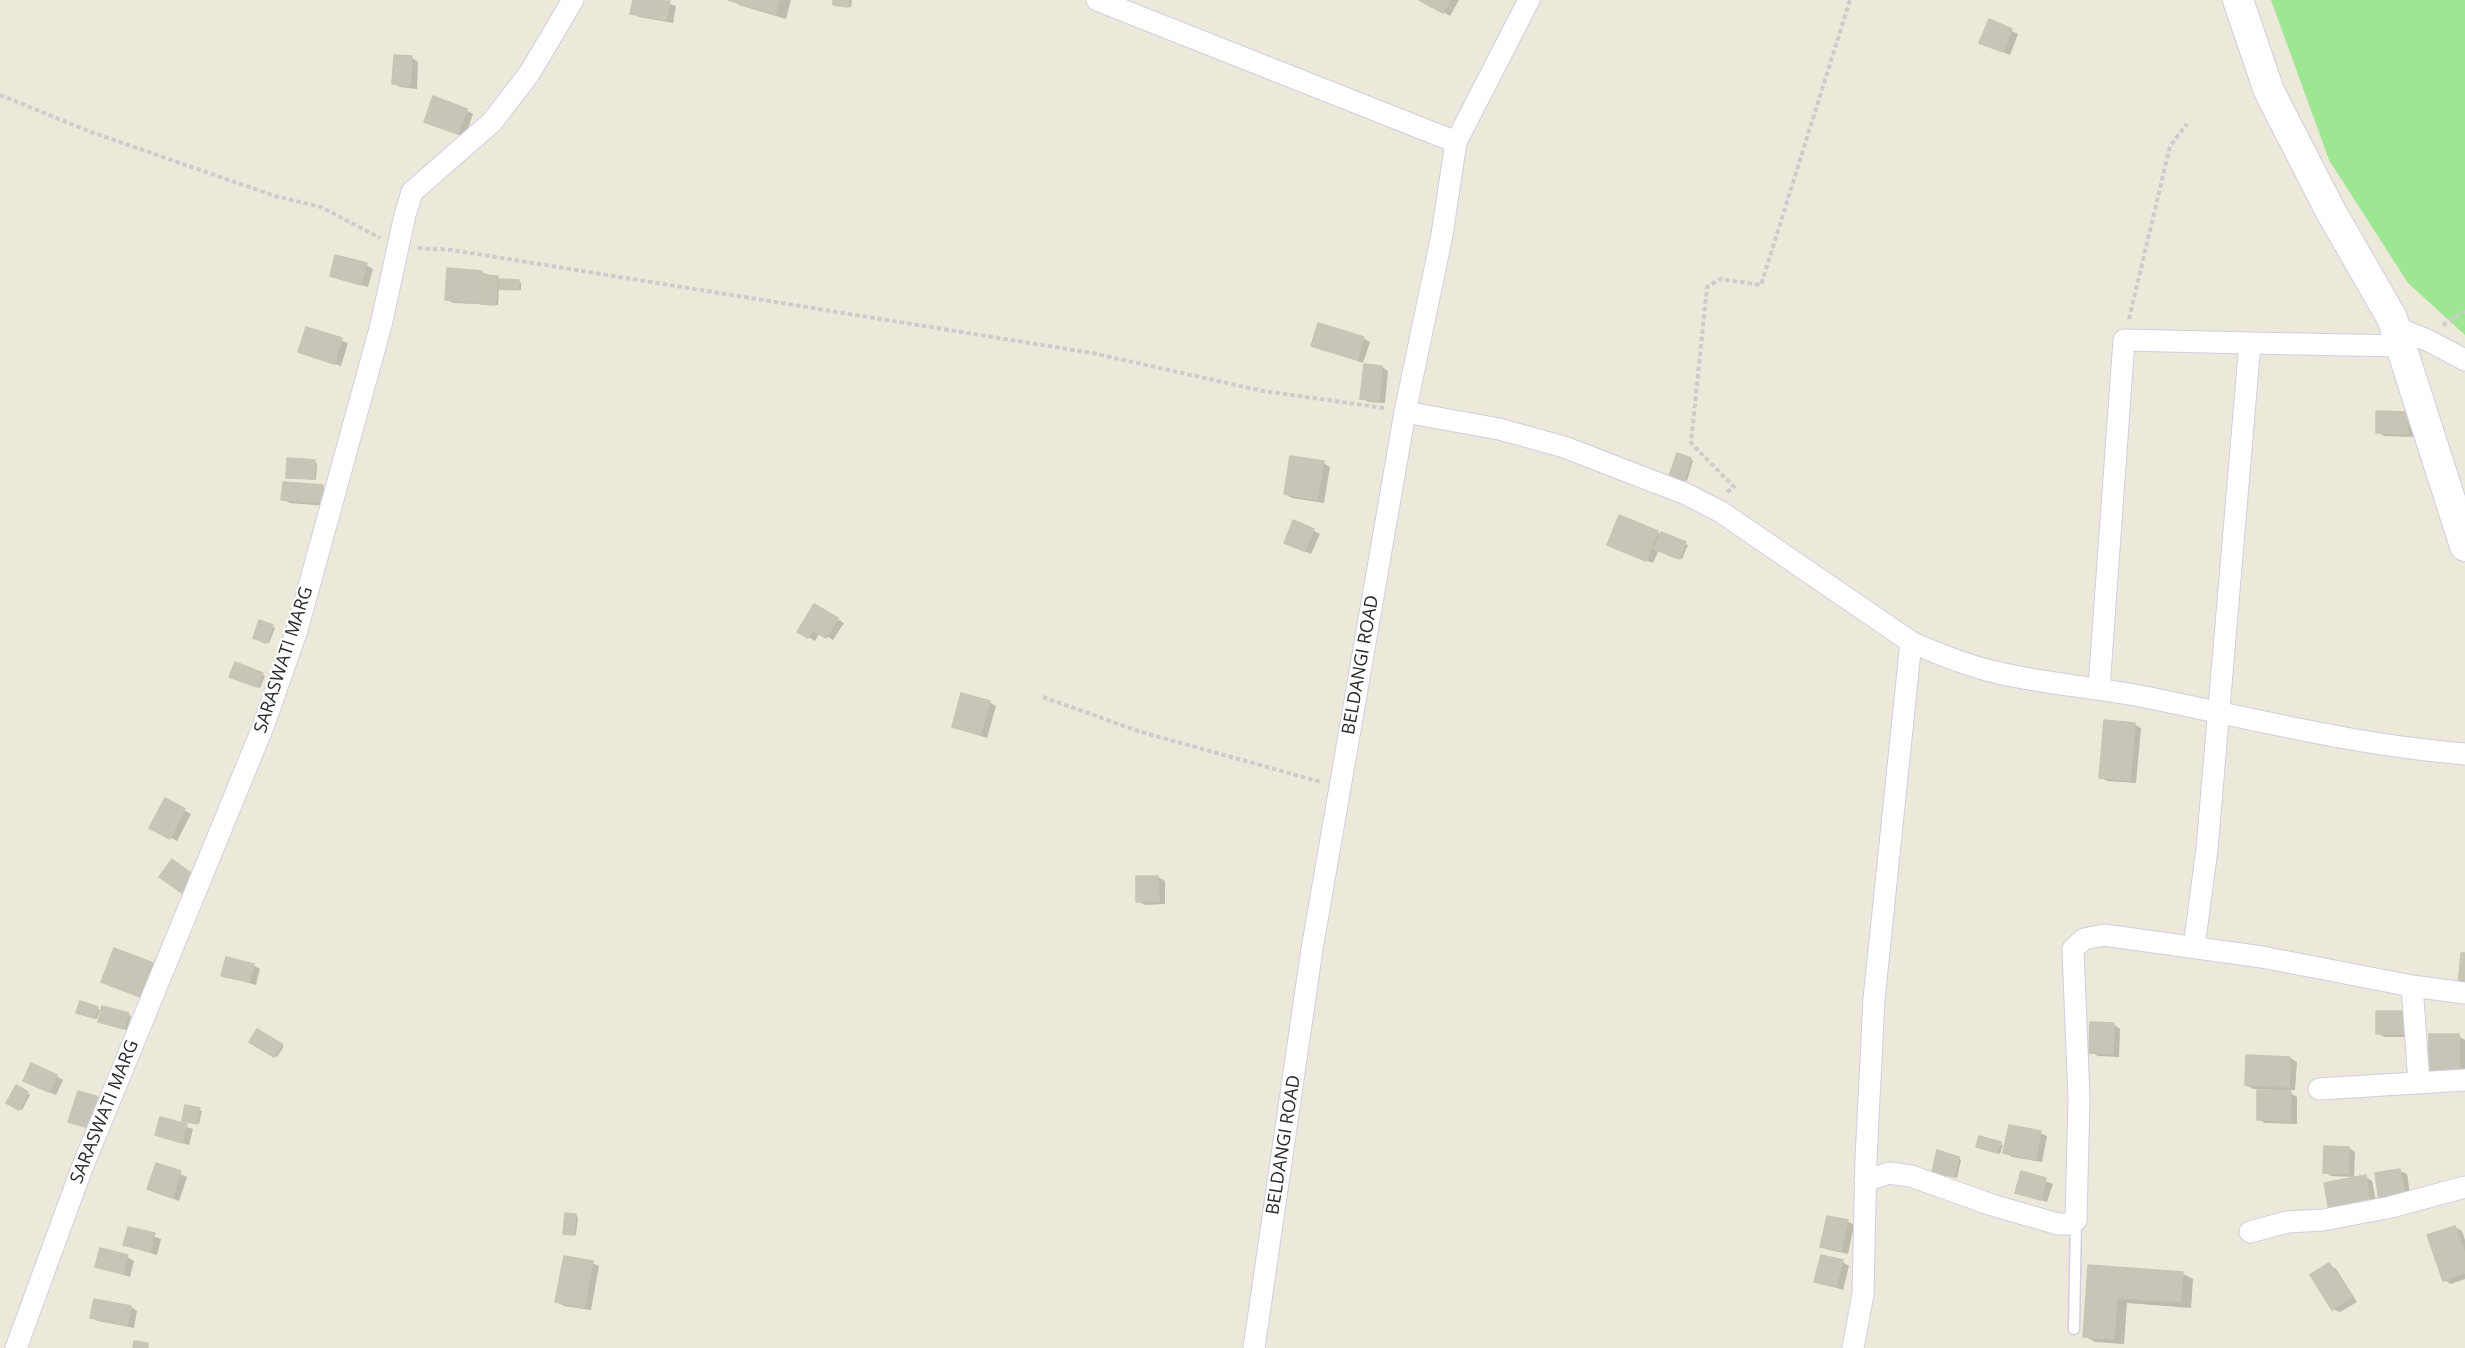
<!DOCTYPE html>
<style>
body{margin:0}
canvas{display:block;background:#ece8da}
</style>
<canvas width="2465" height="1348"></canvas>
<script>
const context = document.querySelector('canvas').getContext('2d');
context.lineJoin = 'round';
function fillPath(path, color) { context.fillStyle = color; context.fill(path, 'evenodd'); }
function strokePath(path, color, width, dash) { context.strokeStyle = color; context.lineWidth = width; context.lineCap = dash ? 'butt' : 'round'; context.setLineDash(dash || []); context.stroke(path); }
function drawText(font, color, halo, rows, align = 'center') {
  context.font = font + ' "Open Sans",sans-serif'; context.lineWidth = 4.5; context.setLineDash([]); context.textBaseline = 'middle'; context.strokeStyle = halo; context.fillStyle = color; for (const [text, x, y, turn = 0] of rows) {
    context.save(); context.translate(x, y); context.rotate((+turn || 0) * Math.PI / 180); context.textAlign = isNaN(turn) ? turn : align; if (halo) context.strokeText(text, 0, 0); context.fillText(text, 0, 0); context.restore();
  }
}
const green = new Path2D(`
 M2271 0H2465V335L2408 283 2329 160Z`);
const shadow = new Path2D(`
 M634 0H657L676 6 673 23 639 17 632 13Z
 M731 0H791L786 19 739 5Z
 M835 0H852L851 7 837 5Z
 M1422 0H1459L1450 16Z
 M1990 21 2018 34 2010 55 1988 46Z
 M412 58 418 62 417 89 400 87 393 83Z
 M466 110 473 114 465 137 425 121Z
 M366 265 373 269 368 287 331 276Z
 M481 272 500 279 519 281 521 283V290H504L499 287 498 305 453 303 447 299Z
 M307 329 348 343 341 366 300 352Z
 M1363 338 1370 342 1363 363 1313 345Z
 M1382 367 1388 371 1385 403 1368 402 1362 398Z
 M2378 413 2414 417V437L2384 436 2378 432Z
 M1691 459 1693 461 1687 481 1674 477Z
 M314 462 317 463 316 480 287 477Z
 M1323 463 1330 467 1324 503 1292 498 1285 494Z
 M322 487 329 491 327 506 290 503 283 499Z
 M1620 517 1688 545 1682 559 1659 550 1653 563 1615 548Z
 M1313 530 1320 534 1311 554 1292 546Z
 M815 606 844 623 833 640 820 632 815 641 799 631Z
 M272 626 275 628 269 643 257 639Z
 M262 674 265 676 260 688 234 678Z
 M989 702 996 706 987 738 953 727Z
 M2134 724 2141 728 2136 783 2107 781 2100 777Z
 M165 800 191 814 177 841 151 827Z
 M1158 877 1165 881V904L1145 905 1138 901Z
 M253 965 260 969 256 985 223 975Z
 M97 1008 100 1010 97 1019 81 1014Z
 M2404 1012 2410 1037H2384L2378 1033Z
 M128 1014 131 1016 127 1030 100 1022Z
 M2114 1025 2120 1029 2119 1057 2098 1056 2091 1052Z
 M258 1031 284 1046 277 1057 251 1042Z
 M2458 1036 2465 1040V1077L2431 1073Z
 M2290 1058 2297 1062 2295 1090H2285L2297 1097V1124L2265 1123 2258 1119 2279 1090 2253 1089 2246 1085Z
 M56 1076 63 1080 56 1095 31 1084Z
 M17 1087 30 1095 22 1110 8 1102Z
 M199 1110 202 1111 199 1124 184 1120Z
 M161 1119 193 1129 189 1145 157 1135Z
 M2040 1133 2047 1136 2042 1162 2012 1157 2005 1153Z
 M2000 1144 2003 1145 2000 1154 1981 1148Z
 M2349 1148 2355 1152 2354 1177 2331 1176 2325 1172Z
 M1959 1158 1961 1160 1957 1178 1937 1173Z
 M157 1165 187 1177 179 1201 149 1189Z
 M2400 1171 2407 1174 2411 1200H2380Z
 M2022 1173 2053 1184 2047 1202 2016 1192Z
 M2366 1177 2372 1181 2377 1206 2326 1184Z
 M575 1215 578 1217 576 1235H568L565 1233Z
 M1847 1221 1854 1225 1848 1254 1829 1250 1822 1246Z
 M2455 1227 2462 1231 2465 1240V1279L2451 1284 2444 1280Z
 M129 1228 161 1239 157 1255 125 1245Z
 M127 1257 134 1261 130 1277 97 1266Z
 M1843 1262 1849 1266 1843 1290 1816 1281Z
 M592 1263 599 1266 591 1310 564 1306 557 1302Z
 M2329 1265 2336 1269 2357 1302 2340 1312 2333 1309Z
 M2089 1267 2182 1273 2193 1279 2191 1308 2127 1303 2124 1344 2095 1342 2084 1336Z
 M131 1307 137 1311 134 1328 98 1321 92 1318Z`);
const building = new Path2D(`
 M633 0 670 1 666 20 630 14Z
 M728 0H779L775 14Z
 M833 0H849L848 7 833 5Z
 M1419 0H1450L1443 13Z
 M1989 19 2012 29 2003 52 1979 43Z
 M394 55 412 56 410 86 392 84Z
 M433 96 467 109 458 134 424 122Z
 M335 255 367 263 361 285 330 276Z
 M447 268 482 271 480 303 445 300Z
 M483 275 498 276 495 305 481 304Z
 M500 279 519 280 518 290 499 289Z
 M1318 323 1364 337 1357 360 1311 346Z
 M306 327 342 338 334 364 298 352Z
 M1364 364 1382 366 1379 401 1360 399Z
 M2376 411 2408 412V434L2376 433Z
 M1677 453 1691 458 1684 481 1669 476Z
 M1290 456 1324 461 1317 500 1284 494Z
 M287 458 315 460 314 479 286 478Z
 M283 482 323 485 321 503 281 500Z
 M1619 515 1658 531 1646 561 1607 545Z
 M1293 520 1314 529 1304 551 1284 543Z
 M1661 532 1686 542 1679 559 1654 549Z
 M814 604 838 618 826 638 813 630 808 638 797 632Z
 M259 620 273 625 266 643 253 638Z
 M235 662 263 673 257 687 229 677Z
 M961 693 990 701 980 735 952 727Z
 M2104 720 2135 723 2130 780 2099 778Z
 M165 798 185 809 170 839 149 828Z
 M172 859 199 879 186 896 159 877Z
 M1136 876H1158L1159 901 1136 902Z
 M114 948 161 966 148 1000 101 982Z
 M2461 953H2465V987L2458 986Z
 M226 957 254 964 249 982 221 976Z
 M80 1001 98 1007 94 1018 76 1013Z
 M102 1006 129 1013 124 1029 98 1022Z
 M2376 1011H2404V1034H2376Z
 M2090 1022 2114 1023 2113 1054 2089 1053Z
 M257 1029 282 1044 274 1057 249 1042Z
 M2429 1034H2459V1074H2429Z
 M2246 1055 2290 1057 2289 1087 2245 1085Z
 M31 1063 57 1075 49 1092 23 1081Z
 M16 1085 28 1092 19 1110 6 1103Z
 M2257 1090 2291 1091 2290 1121 2257 1120Z
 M78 1091 99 1097 89 1128 68 1122Z
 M185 1105 200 1108 197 1124 182 1121Z
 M160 1117 187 1124 182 1143 155 1135Z
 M2009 1125 2041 1131 2035 1160 2003 1153Z
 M1979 1136 2001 1142 1997 1153 1976 1147Z
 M2324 1146 2349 1147 2348 1174 2323 1173Z
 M1937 1150 1959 1157 1954 1177 1932 1172Z
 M156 1163 181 1171 172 1198 147 1189Z
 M2400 1169 2405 1196 2379 1201 2375 1173Z
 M2021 1171 2046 1178 2041 1200 2015 1193Z
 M2366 1175 2370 1203 2329 1210 2324 1183Z
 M565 1213 576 1214 574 1235 563 1234Z
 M1827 1216 1848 1220 1841 1251 1820 1247Z
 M2455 1226 2465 1254V1273L2443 1281 2427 1235Z
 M128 1227 155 1233 150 1252 123 1245Z
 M100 1248 128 1255 123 1274 95 1267Z
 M1821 1255 1843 1260 1836 1287 1814 1282Z
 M564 1256 593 1261 584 1308 555 1302Z
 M2329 1263 2352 1297 2332 1310 2310 1275Z
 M2088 1265 2183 1272 2180 1302 2117 1298 2114 1339 2083 1337Z
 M94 1299 131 1306 127 1325 90 1318Z
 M134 1341 148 1343V1348H133Z`);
const path = new Path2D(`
 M0 95 91 132 275 196 321 207 380 238
 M418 248 452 250 1092 353 1263 391 1384 408
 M2129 319 2170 146 2187 124
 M2443 325 2465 311
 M1727 492 1734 487 1691 443 1707 287 1720 279 1761 285 1850 0
 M1043 697 1138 731 1321 782`);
const lane = new Path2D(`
 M2074 1329 2076 1220`);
const street = new Path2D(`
 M1097 0 1456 142
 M2395 327 2429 341 2465 360
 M1405 412 1499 429 1564 447 1686 494 1721 512 1911 642C1936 653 1960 663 1987 670 2035 683 2086 686 2135 695 2245 717 2353 745 2465 754
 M2099 688 2124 340 2250 343
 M2194 947 2207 849 2250 343 2401 346
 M2419 1082 2412 986 2465 993
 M2319 1089 2465 1080
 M1865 1181 1889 1173 1911 1176 1992 1205 2058 1224H2069L2076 1220 2079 1099 2073 949 2084 939 2104 935 2262 957 2412 986
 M2250 1232 2287 1222 2323 1220 2391 1207 2465 1187
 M16 1348 82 1168 263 727 297 630 381 325 405 215 412 192 492 122 529 74 573 0
 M1254 1348 1312 949 1405 412 1442 235 1456 142 1529 0
 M1853 1348 1863 1294 1866 1159 1874 999 1911 642`);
const secondary = new Path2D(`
 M2238 0 2269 91 2330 210 2392 318 2465 546`);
const streetNames = [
 ["SARASWATI MARG",284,660,-72],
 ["BELDANGI ROAD",1361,665,-80],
 ["SARASWATI MARG",105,1112,-68],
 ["BELDANGI ROAD",1284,1145,-81]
];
fillPath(green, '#9ee792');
fillPath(shadow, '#0003');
fillPath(building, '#c7c5b8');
strokePath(building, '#c8c5b3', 1.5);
strokePath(lane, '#cfcfe3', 13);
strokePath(street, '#cfcfe3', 23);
strokePath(secondary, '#cfcfe3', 32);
strokePath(path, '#ccc', 4, [4.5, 3]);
strokePath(lane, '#fff', 10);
strokePath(street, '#fff', 21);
strokePath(secondary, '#fff', 30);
drawText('18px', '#292929', '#fff', streetNames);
</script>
